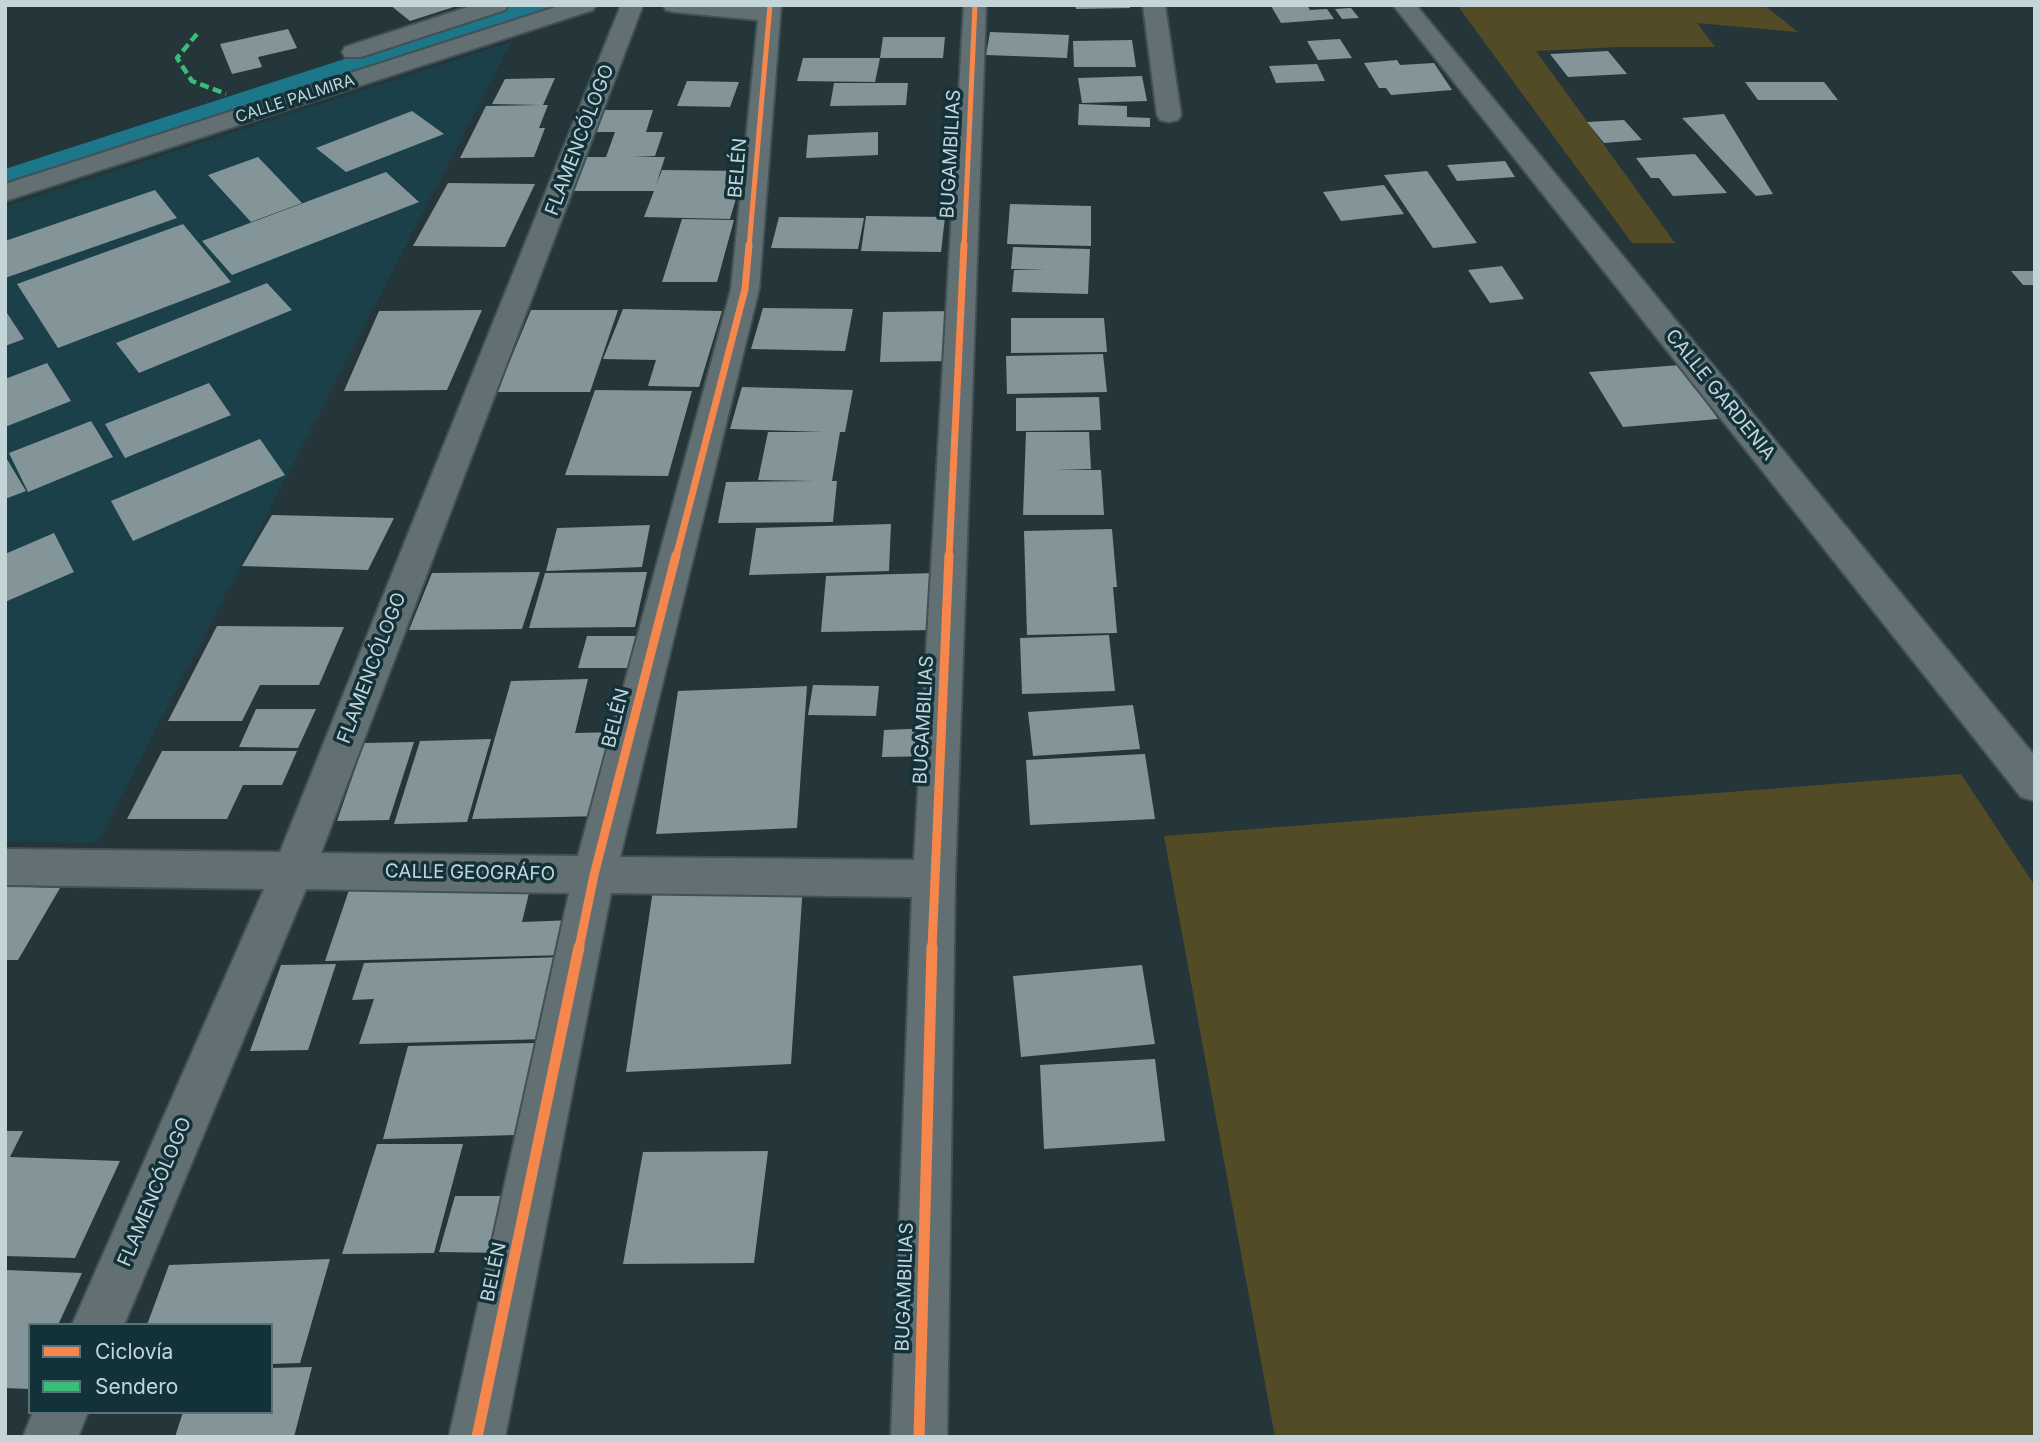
<!DOCTYPE html>
<meta charset="utf-8">
<style>
body{margin:0}
#map{position:relative;width:2040px;height:1442px;overflow:hidden;background:#25363b;font-family:Inter,sans-serif}
canvas{display:block}
.frame{position:absolute;inset:0;border:7px solid #c4d5da;pointer-events:none}
.legend{position:absolute;left:28px;top:1323px;width:245px;height:91px;box-sizing:border-box;background:#133139;border:2px solid #5a7379;margin:0;padding:9px 12px;list-style:none;font-size:21px;color:#c4d5da}
.legend li{display:flex;align-items:center;gap:14px;height:35px}
.legend b{width:35px;border:2px solid #5a7379}
</style>
<div id="map">
<canvas width="2040" height="1442"></canvas>
<div class="frame"></div>
<ul class="legend">
<li><b style="height:9px;background:#f5874c"></b>Ciclovía</li>
<li><b style="height:9px;background:#3abd76"></b>Sendero</li>
</ul>
</div>
<script>
const context = document.querySelector('canvas').getContext('2d');
context.lineJoin = 'round';
function fillPath(path, color) { context.fillStyle = color; context.fill(path, 'evenodd'); }
function strokePath(path, color, width, dash) { context.strokeStyle = color; context.lineWidth = width; context.lineCap = dash ? 'butt' : 'round'; context.setLineDash(dash || []); context.stroke(path); }
function drawText(font, color, halo, rows, align = 'center') {
  context.font = font + ' Inter,sans-serif'; context.lineWidth = 7; context.setLineDash([]); context.textBaseline = 'middle'; context.strokeStyle = halo; context.fillStyle = color; for (const [text, x, y, turn = 0] of rows) {
    context.save(); context.translate(x, y); context.rotate((+turn || 0) * Math.PI / 180); context.textAlign = isNaN(turn) ? turn : align; if (halo) context.strokeText(text, 0, 0); context.fillText(text, 0, 0); context.restore();
  }
}
const built = new Path2D(`
 M511 42 97 843 5 841V207Z`);
const green = new Path2D(`
 M1457 5H1764L1798 32 1697 23 1715 47H1618L1536 51 1675 243H1632Z
 M1961 774 2035 886V1437H1275L1164 836Z`);
const canal = new Path2D(`
 M511 5H560L555 12 5 192V169Z`);
const building = new Path2D(`
 M390 5H457V6L410 21Z
 M1075 5H1130V8L1076 9Z
 M1277 5H1307L1310 10 1327 9 1334 19 1281 23 1271 6Z
 M1351 8 1359 18 1342 19 1335 9Z
 M288 29 297 48 258 57 262 67 232 74 220 44Z
 M990 32 1069 35 1067 58 986 55Z
 M883 37H945L943 58H880Z
 M1340 39 1352 58 1318 60 1307 41Z
 M1132 40 1136 67H1074L1073 41Z
 M1608 51 1627 74 1568 77 1550 54Z
 M803 58H880L875 82 797 81Z
 M1397 60 1400 65 1434 63 1452 90 1391 95 1386 88H1379L1364 63Z
 M1317 64 1325 81 1276 83 1269 66Z
 M1142 76 1147 101 1082 103 1078 78Z
 M555 78 543 105H548L539 128H545L534 157 460 158 486 106 541 105 492 104 505 79Z
 M687 81 739 82 730 107 677 106Z
 M1745 82H1824L1838 100H1758Z
 M834 83H908L906 105 830 106Z
 M1079 104 1127 106V117L1150 118V127L1078 125Z
 M598 110H653L646 132H663L655 156 634 157H665L656 185 662 170 744 171 730 219 644 217 654 191H563L577 157H606L615 132H590Z
 M412 111 444 134 346 172 316 148Z
 M1724 114 1773 194 1756 196 1682 118Z
 M1624 120 1642 140 1604 143 1587 122Z
 M878 132V155L806 158 808 135Z
 M1695 154 1727 193 1673 196 1659 178H1651L1636 158Z
 M258 157 302 203 251 222 208 175Z
 M1505 161 1515 177 1457 181 1447 165Z
 M1427 171 1477 243 1433 248 1384 175Z
 M386 172 419 202 232 275 202 241Z
 M448 183 535 184 505 247 413 246Z
 M1384 185 1404 214 1341 221 1323 192Z
 M155 190 177 218 5 278V241Z
 M1010 204 1091 206V246L1007 244Z
 M866 216 945 217 941 252 861 251Z
 M779 217 864 218 858 249 771 248Z
 M682 219 734 220 717 282H662Z
 M183 224 231 282 58 348 17 284Z
 M1013 247 1090 249 1088 294 1012 292 1014 270 1046 269H1011Z
 M1502 266 1524 299 1490 303 1468 270Z
 M2011 271H2035V285H2023Z
 M267 283 292 310 139 373 116 343Z
 M763 308 853 309 845 351 751 349Z
 M623 309 722 311 699 387 648 386 656 360 603 359Z
 M5 310 24 339 5 346Z
 M482 310 447 390 344 391 379 311Z
 M531 310H618L590 392H497Z
 M953 311V361L880 362 883 312Z
 M1011 318H1104L1107 352 1011 353Z
 M1103 354 1107 392 1007 394 1006 356Z
 M47 363 71 401 5 427V379Z
 M1680 365 1718 419 1623 427 1589 372Z
 M209 383 231 415 125 458 105 424Z
 M742 387 853 390 845 432H840L832 481H837L833 522 718 523 726 482 814 481 758 480 768 432H824L730 429Z
 M595 390 692 391 668 476 565 475Z
 M1099 397 1101 430 1016 431V398Z
 M91 421 113 457 28 492 9 453Z
 M1026 432H1089L1091 469 1056 470H1101L1104 515H1023Z
 M260 439 285 475 133 541 111 501Z
 M5 456 26 491 5 499Z
 M272 515 394 518 368 570 242 566Z
 M891 524 889 571 749 575 756 528Z
 M650 525 642 567 546 571 557 528Z
 M1112 529 1117 587H1113L1117 633 1027 635 1024 531Z
 M54 533 74 572 5 602V554Z
 M540 572 522 629 409 630 432 573Z
 M647 572 635 627 529 628 545 573Z
 M935 573 934 630 821 632 826 576Z
 M217 626 344 627 319 685H260L242 721H168Z
 M1109 635 1115 691 1022 694 1020 638Z
 M587 636H640L633 668H578Z
 M588 679 575 733 619 732 601 816 472 819 511 681Z
 M813 685 879 686 876 716 808 715Z
 M807 686 797 828 656 834 678 691Z
 M1133 705 1140 749 1033 756 1028 712Z
 M256 709H316L298 748 239 747Z
 M934 728V756L882 757 884 730Z
 M491 739 467 822 394 824 420 741Z
 M414 742 389 820 337 821 364 743Z
 M162 751H297L282 785H243L227 819H127Z
 M1145 754 1155 819 1030 825 1026 760Z
 M803 884 791 1064 626 1072 653 890Z
 M531 885 522 922 574 920 567 955 325 961 349 890Z
 M5 886 60 888 18 960H5Z
 M565 957 547 1039 359 1044 374 999 352 1000 364 963Z
 M336 964 308 1050 250 1051 281 965Z
 M1142 965 1155 1044 1021 1057 1013 976Z
 M535 1043 515 1135 383 1139 408 1046Z
 M1155 1059 1165 1141 1044 1149 1040 1065Z
 M5 1131H23L10 1157 120 1161 75 1258 5 1256Z
 M377 1144H463L434 1253 342 1254Z
 M768 1151 754 1263 623 1264 643 1152Z
 M455 1196H523L509 1253 439 1252Z
 M330 1259 300 1363 271 1364V1325H147L169 1265Z
 M5 1270 82 1273 58 1325H30L29 1389 5 1388Z
 M312 1367 294 1437H175L183 1412H271V1368Z`);
const street = new Path2D(`
 M474 5H508L505 10 361 57H345L342 52 345 47Z
 M562 5H596L593 10 5 201V184Z
 M621 5H643L321 853 578 856 731 289 758 20 674 12 666 10 663 5H781L759 289 620 857 914 860 964 5H986L955 879 947 1437H891L912 897 611 893 505 1437H449L569 893 306 889 124 1325H72L264 889 5 885V849L280 852Z
 M1143 5H1165L1181 115 1178 120 1169 122 1160 120 1157 115Z
 M1393 5H1416L2035 756V801L2021 797Z
 M33 1412H88L78 1437H23Z`);
const quiet = new Path2D(`
 M197 34 177 58 192 81 226 94`);
const cyclewayFar3 = new Path2D(`
 M749 247 770 5
 M964 247 975 5`);
const cyclewayFar2 = new Path2D(`
 M676 557 745 289 749 245
 M949 557 964 245`);
const cyclewayFar1 = new Path2D(`
 M579 948 594 875 676 555
 M932 948 949 555`);
const cycleway = new Path2D(`
 M477 1437 579 947
 M919 1437 932 947`);
const farStreetnames = [
 ["CALLE PALMIRA",295,99,-18]
];
const streetNames = [
 ["FLAMENCÓLOGO",580,140,-69],
 ["BUGAMBILIAS",951,154,-87],
 ["BELÉN",738,168,-85],
 ["CALLE GARDENIA",1720,395,51],
 ["FLAMENCÓLOGO",372,668,-69],
 ["BELÉN",616,718,-76],
 ["BUGAMBILIAS",924,720,-87],
 ["CALLE GEOGRÁFO",470,873,1],
 ["FLAMENCÓLOGO",155,1192,-67],
 ["BELÉN",494,1272,-78],
 ["BUGAMBILIAS",905,1287,-88]
];
fillPath(built, '#1b404a');
fillPath(green, '#534b25');
fillPath(canal, '#1b7789');
fillPath(building, '#839599');
strokePath(street, '#425154', 4);
fillPath(street, '#637073');
strokePath(quiet, '#3abd76', 4.5, [9, 4.5]);
strokePath(cyclewayFar3, '#f5874c', 5);
strokePath(cyclewayFar2, '#f5874c', 7);
strokePath(cyclewayFar1, '#f5874c', 9);
strokePath(cycleway, '#f5874c', 11);
drawText('16px', '#c4d5da', '#133139', farStreetnames);
drawText('19px', '#c4d5da', '#133139', streetNames);
</script>
